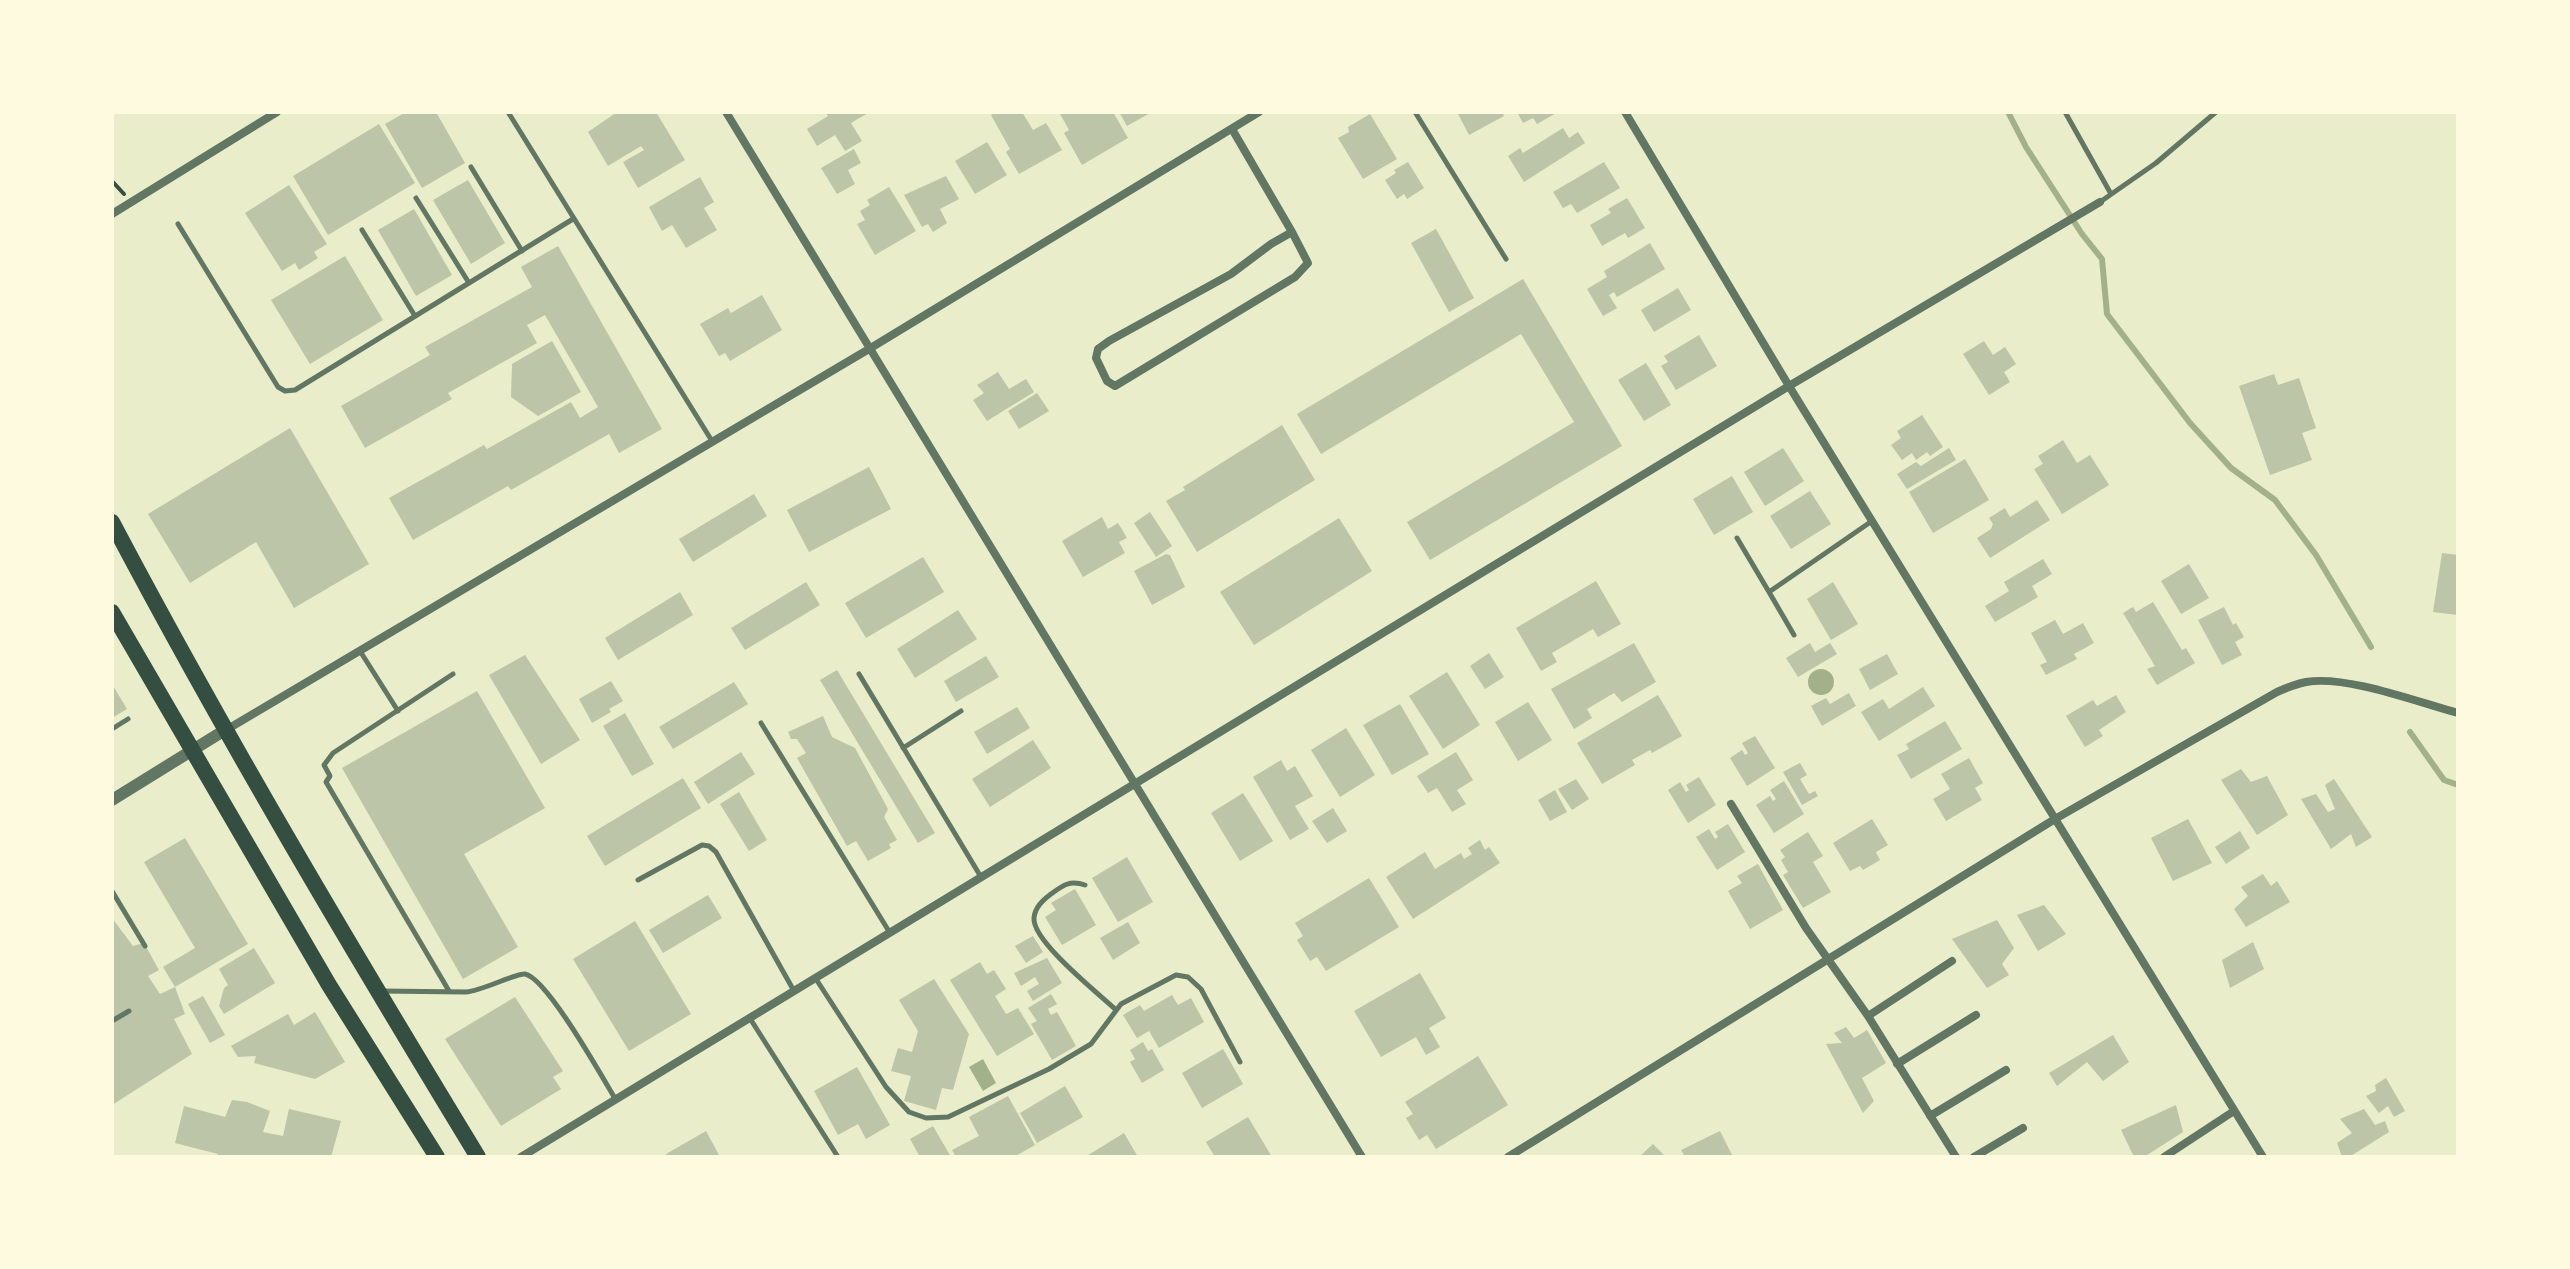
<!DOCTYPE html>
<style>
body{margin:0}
#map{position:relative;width:2570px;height:1269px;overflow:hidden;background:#e9edc9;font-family:Mulish,sans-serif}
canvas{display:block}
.frame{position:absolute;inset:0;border:114px solid #fefae0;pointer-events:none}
</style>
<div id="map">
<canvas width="2570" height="1269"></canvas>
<div class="frame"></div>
</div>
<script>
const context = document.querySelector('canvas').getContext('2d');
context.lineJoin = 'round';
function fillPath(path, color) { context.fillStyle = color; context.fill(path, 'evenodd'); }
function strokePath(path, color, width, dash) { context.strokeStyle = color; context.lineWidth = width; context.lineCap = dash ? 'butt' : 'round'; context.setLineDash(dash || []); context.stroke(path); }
const water = new Path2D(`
 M1808 682a13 13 0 1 1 26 0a13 13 0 1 1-26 0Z
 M983 1059 996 1083 983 1091 969 1067Z`);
const stream = new Path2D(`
 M2008 112 2026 147 2082 234 2102 259 2107 314 2190 423 2231 468 2275 500 2316 555 2371 647
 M2410 732 2444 780 2458 785`);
const building = new Path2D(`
 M406 112H436L465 163 422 188 385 124Z
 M617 112H656L685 160 638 188 623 162 644 150 641 146 608 166 588 132Z
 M825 112H870L851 123 862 141 845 151 835 135 817 146 807 129 828 116Z
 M996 112H1022L1033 130 1046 123 1062 150 1019 174 1006 152 1010 149 991 115Z
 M1059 112H1113L1128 138 1082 165 1064 133 1069 130Z
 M1119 112H1152L1127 126Z
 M1457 112H1502L1504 116 1469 135Z
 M1517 112H1558L1537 124 1533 118 1523 123Z
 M1370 114 1397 159 1363 179 1338 138 1349 132 1348 127Z
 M379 124 415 183 328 235 293 176Z
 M1563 128 1569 138 1578 132 1585 143 1524 182 1508 156 1520 148 1523 153Z
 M987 142 1007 175 975 194 955 161Z
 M854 149 861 163 848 170 855 184 837 194 821 168Z
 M1408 162 1424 188 1407 199 1404 194 1397 199 1385 180 1396 173 1394 170Z
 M1604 162 1620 188 1577 213 1571 204 1563 208 1553 192Z
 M946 176 959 199 940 209 947 223 933 232 928 224 922 227 904 195Z
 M700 177 714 202 704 208 717 230 686 248 672 225 662 231 649 207Z
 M468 180 505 243 471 264 433 200Z
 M289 185 327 244 314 252 318 258 299 270 295 263 282 271 245 213Z
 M889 187 916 231 875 255 857 224 865 220 860 211 870 205 867 200Z
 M1627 198 1645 228 1628 238 1625 233 1602 246 1590 225 1611 213 1608 209Z
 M414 209 452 275 416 296 378 230Z
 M1436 229 1474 298 1449 312 1411 243Z
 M1650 243 1665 269 1617 297 1614 292 1609 295 1617 308 1603 316 1587 289 1607 277 1604 271Z
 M558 246 662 429 619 453 609 434 511 490 508 486 413 540 389 498 484 445 487 449 571 402 580 418 598 407 545 315 527 325 537 343 448 393 452 399 365 448 341 406 430 355 425 347 532 287 521 267Z
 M345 256 383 320 310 364 271 300Z
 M1523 279 1622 446 1430 560 1407 522 1574 422 1521 334 1321 454 1297 414Z
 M1678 288 1691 310 1654 332 1641 310Z
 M762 295 782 330 730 361 725 353 719 356 700 324 728 308 731 313Z
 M1699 335 1717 366 1676 390 1661 366 1668 362 1664 356Z
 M552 341 581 392 538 416 511 397 512 364Z
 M1984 341 1993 355 2005 347 2016 364 2004 372 2010 382 1989 395 1963 354Z
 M1646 363 1671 405 1644 421 1618 380Z
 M998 372 1009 389 1026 379 1034 392 987 421 973 400 984 393 977 385Z
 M2274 374 2278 385 2299 378 2316 428 2302 433 2312 460 2270 475 2239 386Z
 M1037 393 1049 411 1019 429 1008 411Z
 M1922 415 1943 447 1930 456 1927 452 1916 460 1912 453 1902 460 1891 445 1901 438 1897 431Z
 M1282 425 1315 480 1197 552 1166 501 1185 490 1183 487Z
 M290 428 369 564 294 608 256 542 190 583 148 514Z
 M2063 440 2077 463 2090 455 2109 485 2062 514 2034 469 2043 464 2038 456Z
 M1783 448 1804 481 1765 506 1744 472Z
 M1949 448 1956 460 1907 489 1897 474 1916 462 1921 466Z
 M1965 459 1989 500 1933 533 1909 492Z
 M869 467 891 509 809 552 787 510Z
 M1732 476 1753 512 1714 535 1693 499Z
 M1810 491 1831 524 1791 549 1770 516Z
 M754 494 767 516 693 562 679 539Z
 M2037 500 2050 520 1990 558 1977 538 1991 529 1993 524 1989 518 2005 508 2010 517Z
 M1150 512 1172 546 1156 557 1134 523Z
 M1102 517 1108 529 1118 523 1127 538 1119 542 1125 553 1083 577 1062 541Z
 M1339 518 1372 571 1254 645 1220 592Z
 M2442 553 2458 555V615L2433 612Z
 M1166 554 1170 555 1185 587 1152 605 1134 571Z
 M923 557 944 592 866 638 845 603Z
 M2043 559 2052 574 2032 586 2038 597 1995 622 1985 606 2009 591 2004 582Z
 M2189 564 2209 598 2181 614 2161 581Z
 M1596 581 1621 624 1598 637 1593 629 1552 653 1557 662 1541 671 1516 628Z
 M806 582 820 605 745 650 731 628Z
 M1833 582 1858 624 1831 640 1807 599Z
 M680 592 693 615 618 660 605 638Z
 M2153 602 2182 650 2186 648 2195 663 2157 685 2147 669 2155 666 2123 613 2133 607 2136 612Z
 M2224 607 2233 625 2236 623 2244 637 2235 642 2242 655 2222 665 2198 620Z
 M958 610 977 639 915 678 897 649Z
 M2055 620 2063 634 2083 623 2094 643 2074 654 2077 659 2046 675 2040 665 2047 662 2031 633Z
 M1634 643 1656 682 1622 702 1614 693 1587 709 1592 718 1574 729 1551 689Z
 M1810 643 1815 652 1830 643 1837 654 1798 677 1786 658Z
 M1489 653 1504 677 1485 689 1470 666Z
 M1887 654 1898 674 1870 690 1859 669Z
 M525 655 580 740 541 764 489 675Z
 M986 656 999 677 956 702 944 681Z
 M837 670 935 833 918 843 820 680Z
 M1447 672 1480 725 1443 749 1409 696Z
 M611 681 623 701 609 709 611 712 592 723 579 699Z
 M734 682 748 704 673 749 659 727Z
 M112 684 127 709 112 718Z
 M1923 687 1935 706 1879 741 1861 712 1883 699 1889 709Z
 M477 691 545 808 464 854 518 947 463 979 342 768Z
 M1849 693 1856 706 1822 726 1811 706 1826 698 1830 704Z
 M1658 695 1682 736 1652 753 1650 750 1632 760 1635 765 1602 784 1577 743Z
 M2116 695 2126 712 2099 730 2103 736 2085 747 2066 716 2093 700 2097 706Z
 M1528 702 1552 740 1518 761 1495 722Z
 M1400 704 1429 754 1392 775 1363 725Z
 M1017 707 1030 728 987 754 974 732Z
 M625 713 654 764 632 776 603 726Z
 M823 716 832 737 855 748 888 809 884 817 897 840 889 844 891 848 868 861 856 841 847 846 797 758 806 753 797 739H791L788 732Z
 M1945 721 1962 749 1911 779 1897 755 1909 749 1906 744Z
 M1346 728 1375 775 1340 797 1311 750Z
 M1755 736 1775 768 1747 786 1730 758 1742 750 1745 755 1748 753 1742 743Z
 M1033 740 1051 768 990 807 972 779Z
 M741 752 755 774 708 804 694 782Z
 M1456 752 1473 780 1457 790 1466 804 1452 812 1437 788 1428 793 1417 776Z
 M1969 758 1983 783 1975 788 1982 800 1946 821 1933 799 1950 789 1941 774Z
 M1281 760 1287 771 1295 766 1313 796 1295 806 1309 829 1290 840 1253 777Z
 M1800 763 1807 775 1800 779 1809 794 1815 791 1818 796 1802 805 1783 772Z
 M2241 769 2251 782 2267 776 2288 815 2257 835 2221 780Z
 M1699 777 1716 805 1688 823 1668 790 1680 782 1686 792 1689 790 1686 785Z
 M683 778 701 808 605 866 587 836Z
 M1576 779 1589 799 1572 810 1558 789Z
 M2334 779 2372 837 2356 847 2351 834 2331 849 2301 799 2316 794 2328 812 2335 809 2325 785Z
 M1784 781 1804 814 1774 833 1756 805 1770 796 1773 801 1776 799 1770 790Z
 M1555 790 1567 812 1550 821 1538 800Z
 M739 792 767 840 749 851 720 804Z
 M1243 793 1273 841 1240 861 1211 813Z
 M1333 808 1347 831 1327 843 1312 821Z
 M1872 819 1888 845 1876 852 1880 860 1863 870 1860 866 1850 871 1833 843Z
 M2188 819 2212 863 2173 881 2151 838Z
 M1728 824 1745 852 1717 870 1696 837 1709 829 1715 839 1718 837 1715 832Z
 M2240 831 2250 848 2226 864 2215 847Z
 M1808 832 1823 856 1813 862 1831 892 1803 908 1783 875 1788 872 1781 860 1785 857 1780 850Z
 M185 838 248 944 175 987 163 967 195 948 144 862Z
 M1480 840 1485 850 1489 847 1500 863 1413 919 1386 877 1425 852 1435 869 1461 853 1464 859 1472 854 1468 848Z
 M1127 857 1153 902 1118 922 1092 878Z
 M1758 864 1783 910 1750 929 1728 891 1742 883 1737 876Z
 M2263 874 2271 886 2277 881 2290 902 2246 927 2234 909 2248 896 2241 887Z
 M1369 878 1399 927 1326 971 1317 957 1310 961 1297 940 1303 936 1295 923Z
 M1075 889 1096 925 1062 945 1045 917 1056 910 1051 903Z
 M708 895 722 918 663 953 649 930Z
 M2044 905 2066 934 2038 951 2017 915Z
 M112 918 133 946 144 943 159 970 148 976 160 994 175 987 185 1014 174 1019 192 1054 112 1105Z
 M1997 920 2014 948 2002 964 2009 975 1987 988 1952 939Z
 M635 921 691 1014 629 1051 573 959Z
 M1128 922 1140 943 1113 960 1100 938Z
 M1033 936 1043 952 1026 963 1015 946Z
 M2253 942 2264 969 2230 988 2222 960Z
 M254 948 275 983 224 1014 219 1006 224 988 228 985 219 969Z
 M1047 958 1062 983 1033 1001 1027 991 1039 984 1035 977 1021 986 1014 973Z
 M980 962 987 974 994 970 1006 989 995 996 1006 1014 1018 1008 1034 1034 997 1056 950 980Z
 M1420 973 1446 1018 1429 1028 1440 1047 1426 1055 1416 1037 1381 1057 1354 1011Z
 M934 979 969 1034 953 1090 942 1088 936 1110 904 1101 911 1076 891 1071 898 1048 912 1052 918 1031 899 1000Z
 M1051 994 1057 1004 1048 1009 1051 1015 1057 1012 1076 1046 1052 1060 1031 1024 1037 1021 1028 1008Z
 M1172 995 1178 1005 1191 998 1204 1022 1159 1048 1149 1031 1137 1038 1123 1015 1140 1005 1144 1011Z
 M203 996 225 1035 210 1043 188 1004Z
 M515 997 563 1071 553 1077 561 1089 501 1126 445 1039Z
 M315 1012 345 1062 315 1079 254 1063 256 1056 238 1057 231 1046 288 1014 294 1025Z
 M1846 1027 1854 1038 1867 1030 1886 1063 1862 1078 1874 1101 1863 1113 1826 1044 1842 1043 1834 1033Z
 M2113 1035 2129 1062 2103 1081 2087 1062 2057 1086 2049 1073Z
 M1143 1042 1148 1051 1152 1049 1164 1070 1142 1083 1130 1062 1135 1059 1130 1050Z
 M1223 1049 1243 1084 1202 1108 1182 1073Z
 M1478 1056 1508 1105 1436 1149 1427 1135 1419 1140 1406 1118 1413 1114 1405 1102Z
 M857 1067 890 1125 866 1139 858 1124 838 1135 814 1091Z
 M2386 1078 2405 1111 2394 1117 2388 1106 2379 1113 2366 1096 2376 1091 2375 1085Z
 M1065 1086 1083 1117 1037 1143 1020 1113Z
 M1008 1096 1035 1145 1014 1157H956L952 1150 979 1136 969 1117Z
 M232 1100 247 1102 270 1111 263 1132 283 1136 289 1109 341 1121 331 1157H217L218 1154 175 1143 184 1106 225 1117Z
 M2176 1105 2183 1132 2144 1157H2134L2121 1130Z
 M2364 1109 2375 1125 2385 1121 2389 1132 2349 1157H2342L2337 1143 2352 1133 2340 1119Z
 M1248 1117 1272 1157H1215L1206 1142Z
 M933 1126 951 1157H920L910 1139Z
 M706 1131 720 1157H667L666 1154Z
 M1720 1131 1733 1157H1685L1681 1150Z
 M1124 1133 1138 1157H1085Z
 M1653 1144 1666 1157H1639Z`);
const path = new Path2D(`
 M112 181 124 194`);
const service = new Path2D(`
 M508 112 712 441
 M1415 112 1506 259
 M2065 112 2111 194
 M471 167 522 251
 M416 198 469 283
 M2100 202 2156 163 2216 112
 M178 224 278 387 285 391 295 390 573 219
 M362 230 415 316
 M1737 538 1769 592
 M1794 635 1769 592 1872 521
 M360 651 398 711
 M859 674 981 877
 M761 723 890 933
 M112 729 128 719
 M903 748 961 711
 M638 880 702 845 709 846 716 852 794 991
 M1085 885C1070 880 1063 885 1051 894 1043 900 1035 907 1034 918 1032 941 1099 994 1116 1010
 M112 891 145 946
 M816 979 886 1087 909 1112 926 1118 948 1117 1049 1069 1091 1044 1121 1004 1176 975 1188 977 1201 989 1240 1062
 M381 991 466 992C482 991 516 973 525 974 547 978 602 1077 616 1100
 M449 991 326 782 330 776 324 765 333 753 453 674
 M751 1020 838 1157
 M112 1021 129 1011`);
const minor = new Path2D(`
 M726 112 1362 1157
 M1625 112 1789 386 2263 1157
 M1232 129 1292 232 1271 244 1231 274 1109 341 1098 349 1096 358 1107 381 1115 386 1295 277 1308 263 1292 232
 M112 214 277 112
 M226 730 869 349 1259 112
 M1731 804 1806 928 1868 1016 1956 1157
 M1868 1016 1952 961
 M1897 1064 1976 1015
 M1930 1116 2006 1070
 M521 1157 1789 386 2100 202
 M1508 1157 2055 819 2277 692C2286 688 2296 684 2306 682 2347 675 2417 702 2458 713
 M1974 1157 2023 1128
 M2164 1157 2234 1111`);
const tertiary = new Path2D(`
 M112 800 225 730`);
const primary = new Path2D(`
 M112 522C226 738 351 948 478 1157
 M112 612 329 985 437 1157`);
fillPath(water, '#a3b18a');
strokePath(stream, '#a3b18a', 6);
fillPath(building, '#bcc5a7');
strokePath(path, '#344e41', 4);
strokePath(service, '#617663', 5);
strokePath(minor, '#617663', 8);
strokePath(tertiary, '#617663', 12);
strokePath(primary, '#344e41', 16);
</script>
